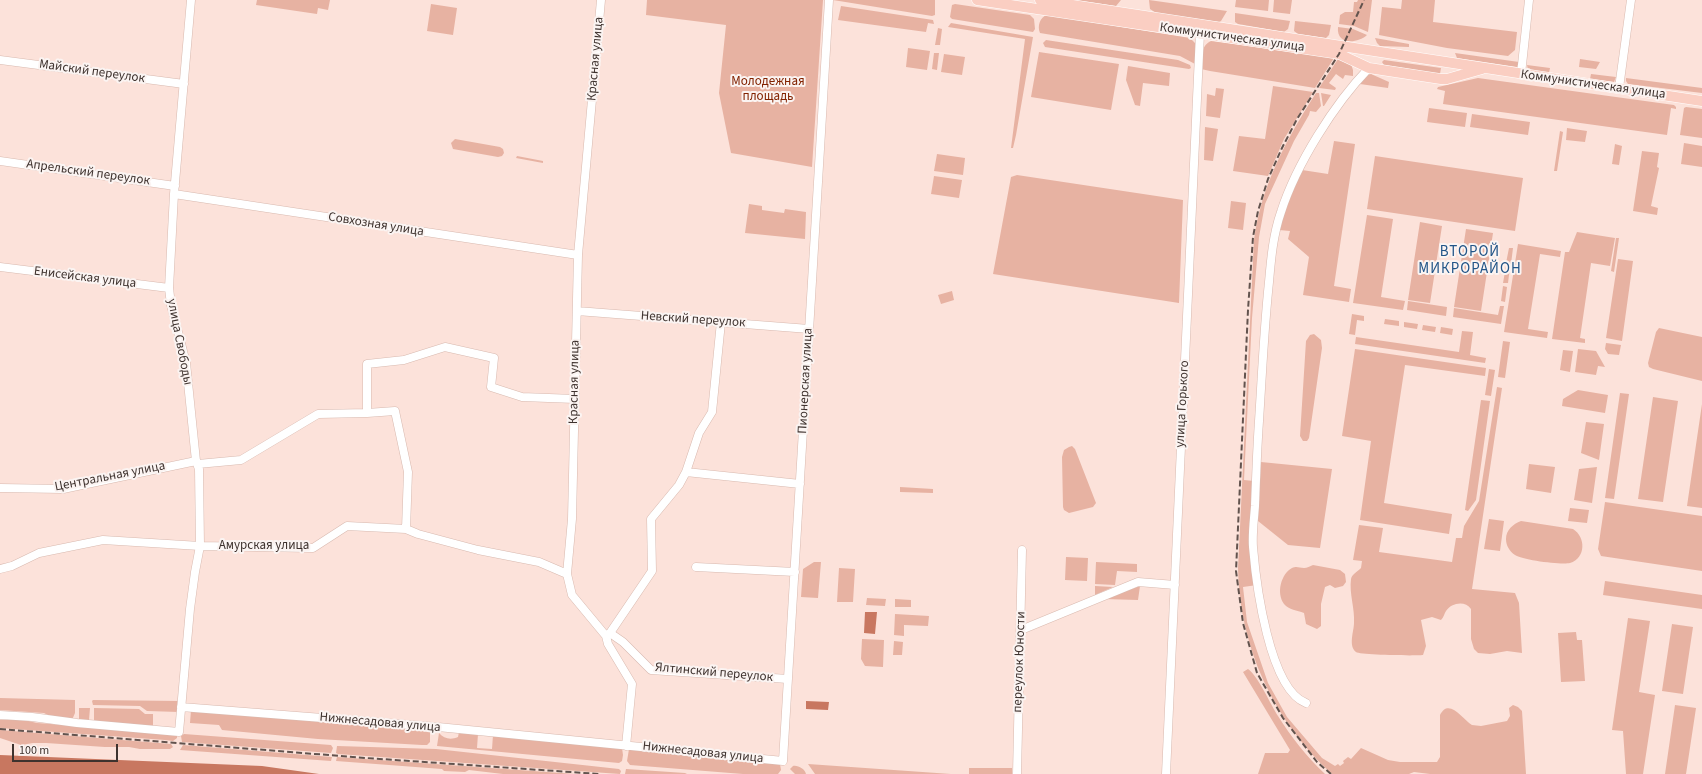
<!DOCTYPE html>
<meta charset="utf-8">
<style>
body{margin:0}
#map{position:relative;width:1702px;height:774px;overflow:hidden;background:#fce2da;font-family:"Source Sans 3",sans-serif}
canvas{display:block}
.scale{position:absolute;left:12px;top:744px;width:106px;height:18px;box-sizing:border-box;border:2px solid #3e322e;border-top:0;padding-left:5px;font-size:12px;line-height:14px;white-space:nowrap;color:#3e322e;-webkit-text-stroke:3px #fbf4f2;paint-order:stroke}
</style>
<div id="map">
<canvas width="1702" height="774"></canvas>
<div class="scale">100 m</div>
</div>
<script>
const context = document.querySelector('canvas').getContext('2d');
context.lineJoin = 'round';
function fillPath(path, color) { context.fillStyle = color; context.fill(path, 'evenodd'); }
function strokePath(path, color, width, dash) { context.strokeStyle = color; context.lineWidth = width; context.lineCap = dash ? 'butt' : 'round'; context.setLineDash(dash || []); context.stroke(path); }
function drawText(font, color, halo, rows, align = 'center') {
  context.font = font + ' "Source Sans 3",sans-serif'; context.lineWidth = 4; context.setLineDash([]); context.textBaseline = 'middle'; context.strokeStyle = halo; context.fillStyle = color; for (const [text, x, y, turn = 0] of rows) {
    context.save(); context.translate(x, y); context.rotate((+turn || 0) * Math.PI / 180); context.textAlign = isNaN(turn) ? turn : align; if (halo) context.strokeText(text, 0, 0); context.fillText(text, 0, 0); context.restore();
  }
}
const green = new Path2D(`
 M257 0H330L328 10 318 8 317 14 256 5Z
 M647 0H823L812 167 731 153 719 93 726 25 646 15Z
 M833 0H935V15L932 16Z
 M1075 0H1121L1116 6Z
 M1149 0 1227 11 1221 21 1219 22 1156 13 1150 9Z
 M1236 0H1269L1268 11 1235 7Z
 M1274 0H1292L1290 14 1273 12Z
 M1358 0H1372L1368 32 1354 26 1339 24 1340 15 1345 12H1353L1354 2H1357Z
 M1402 0H1435L1433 22 1517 32 1515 50 1508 56 1447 48 1379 35 1382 7 1401 9Z
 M431 4 457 8 453 35 427 31Z
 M955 4 1030 15 1034 19 1035 29 1033 32 952 19 950 17 952 5Z
 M841 6 933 20 934 24 928 23 926 32 838 20Z
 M1235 13 1290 21 1288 29 1284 32 1238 24 1235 22Z
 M1047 15 1190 38 1195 43V64L1180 56 1040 33C1037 26 1040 17 1047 15Z
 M1295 21 1331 25 1329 35 1326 38 1298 34 1294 31Z
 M951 23 1033 37 1016 135 1013 148H1011L1025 39 948 27Z
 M1338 27 1353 29 1367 35C1357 44 1336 45 1338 27Z
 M938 28 942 29 940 45H935Z
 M1375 38 1409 44V47L1380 46 1377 43Z
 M1046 40 1178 60 1190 65 1191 68 1189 69 1045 47 1043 43Z
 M1211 41 1334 58 1315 88 1210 71 1201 69C1202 58 1200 46 1211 41Z
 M908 48 930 51 927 70 906 67Z
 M1039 52 1119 64 1111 110 1031 97Z
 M934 53H939L937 70 932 69Z
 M1455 53 1519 62 1517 67 1457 58Z
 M944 54 965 57 962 75 941 72Z
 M1338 59 1351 64 1353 70V76L1345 75 1343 79 1336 74 1329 83 1336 88 1335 90 1319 88Z
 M1580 59 1600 62 1596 69 1579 67Z
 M1384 60 1441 68 1440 74 1384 65 1382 62Z
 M1527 65 1550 68 1549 73 1528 70Z
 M1128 66 1170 73 1169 86 1143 83 1140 106 1135 105 1126 80Z
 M1371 74 1389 82 1388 88 1360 84 1367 75Z
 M1591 74 1616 77 1614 82 1590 79Z
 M1478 78 1674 105 1676 107V109L1671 108 1667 135 1443 104 1445 91 1437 89 1438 87Z
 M1626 78 1702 88V93L1628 84 1626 81Z
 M1273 86 1313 92 1284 139 1268 176 1233 171 1239 136 1265 139Z
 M1216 88 1224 89 1220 118 1206 116 1207 94 1215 96Z
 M1316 93H1319L1321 106 1316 112 1310 111 1309 115 1294 141 1265 204 1259 237 1252 318 1244 480 1254 481 1257 585 1243 587 1247 622 1268 683 1287 717 1322 758 1335 766 1338 764 1340 766 1344 763 1343 761 1348 757 1351 759 1361 748 1388 760 1400 762H1437L1440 757V715C1449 697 1463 720 1472 725L1481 726 1507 721 1510 716 1509 708 1513 705 1518 707 1522 711 1526 774H1430L1414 772 1409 774H1332C1274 722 1239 646 1238 568L1254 240C1261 186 1287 138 1316 93Z
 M1321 93 1331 95 1324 106H1323Z
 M1686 107 1702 109V138L1680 135 1684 108Z
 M1429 108 1467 113 1465 127 1427 122Z
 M1472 114 1530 122 1528 135 1470 127Z
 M1205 127 1218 129 1213 161 1204 160Z
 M1567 128 1587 131 1585 142 1566 140Z
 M1560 131 1563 132 1557 171H1554Z
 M455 139 500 147 503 149 504 153 502 156 498 157 453 149 451 143Z
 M1334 141 1355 144 1334 286 1351 289 1349 302 1303 295 1309 257 1288 239 1290 231 1279 230 1280 222 1302 170 1328 174Z
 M1684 143 1702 146V167L1681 164Z
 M1615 144 1622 146 1619 165 1612 164Z
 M1642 151 1659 153 1657 167 1659 168 1651 206 1658 208 1657 215 1633 211Z
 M937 154 965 158 963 175 934 171Z
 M517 156 543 161V163L516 158Z
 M1375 156 1523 178 1515 231 1367 209Z
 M1017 175 1183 200 1179 303 993 274 1011 177Z
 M934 176 962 180 959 198 931 194Z
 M1231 201 1246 203 1243 230 1228 228Z
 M749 204 762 206V210L784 213 785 209 806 212 805 239 745 233Z
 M1367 215 1393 219 1381 297 1405 301 1403 310 1353 303Z
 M1420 222 1442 226 1430 303 1408 300Z
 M1466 229 1493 233 1481 311 1454 307Z
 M1577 232 1615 238 1610 266 1591 263 1580 338 1585 339V343L1552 339 1565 252H1569Z
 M1616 238H1619L1614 272 1611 271Z
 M1518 244 1561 251 1560 257 1540 254 1528 329 1548 332 1547 338 1504 332Z
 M1509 248H1513L1511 264 1506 263Z
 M1618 259 1633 261 1622 341 1606 338Z
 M1506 266 1510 267 1508 283H1503Z
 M1503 286 1507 287 1505 302 1501 301Z
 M952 291 954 300 941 304 938 295Z
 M1408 301 1447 307 1446 316 1407 310Z
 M1500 306H1504L1501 324 1453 317 1454 308 1498 315Z
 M1352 314 1364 316V321L1357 320 1355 335 1349 334Z
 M1385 319 1399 321V326L1384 324Z
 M1404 322 1418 324 1417 329 1404 327Z
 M1423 325 1436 327 1435 332 1422 330Z
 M1441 327 1453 329 1452 335 1440 333Z
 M1659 328 1702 337V381L1653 369 1649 367 1648 363 1656 332Z
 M1462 331 1473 332 1470 355 1486 358 1485 363 1355 344 1356 337 1459 352Z
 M1314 334 1321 340 1322 348 1309 438 1307 441H1303L1300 436 1306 341 1310 335Z
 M1503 341 1510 342 1505 378 1498 377Z
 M1606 343 1621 345 1619 355 1608 354 1605 349Z
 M1355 349 1486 368 1485 376 1405 365 1384 503 1452 514 1449 534 1360 520 1371 441 1342 436Z
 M1578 349 1596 351 1605 367 1598 366 1596 375 1575 372Z
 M1563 350 1573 351 1570 372 1560 370Z
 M1489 369 1495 370 1491 396 1485 395Z
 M1497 387 1502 388 1472 589 1515 593 1519 603 1522 653 1507 651 1490 654 1478 653 1474 649 1471 639V609C1465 600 1451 603 1446 611 1444 614 1444 617 1441 620L1432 617 1421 620 1426 646 1423 655C1415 656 1360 655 1356 652 1348 646 1354 631 1354 623 1355 608 1349 594 1351 579 1352 574 1357 572 1361 568L1362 561 1353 560 1359 525 1383 528 1379 552 1452 562 1456 538H1462L1464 526 1479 501Z
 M1578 390 1608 395 1605 413 1562 406 1563 399Z
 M1620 393 1629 394 1614 499 1605 498Z
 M1653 397 1678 401 1663 502 1638 499Z
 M1481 400 1490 401 1476 500 1468 511 1465 510Z
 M1702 404V508L1687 506Z
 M1586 422 1604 424 1599 460 1581 453Z
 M1069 447 1072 446 1075 449 1096 503 1093 507 1069 513 1064 510 1063 507 1062 457 1064 450Z
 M1261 462 1332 469 1320 548 1288 545 1258 521Z
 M1529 464 1555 467 1551 493 1526 489Z
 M1597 467 1592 503 1574 500 1579 469Z
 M900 487 933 489V493L900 492Z
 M1605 502 1702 516V571L1601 556 1598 549Z
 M1570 508 1589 510 1587 523 1568 521Z
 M1489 519 1504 521 1500 551 1484 549Z
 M1521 521 1573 529C1586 537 1586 558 1570 563 1561 565 1522 560 1515 555 1509 551 1506 545 1506 539 1506 530 1513 524 1521 521Z
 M1066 557 1088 558 1087 581 1065 580Z
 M814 562H821L818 598 801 597 803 569Z
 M1096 562 1137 564V572L1117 571 1115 585 1095 584Z
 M1313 565 1340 570 1345 574 1346 582 1343 586 1335 588 1330 585 1325 587 1321 604V626L1317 629 1306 624 1304 613C1297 610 1289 610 1284 604 1276 593 1281 574 1292 568 1297 566 1299 568 1304 568 1307 568 1310 566 1313 565Z
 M839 568 855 569 853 602H837Z
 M1605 581 1702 595V609L1603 595Z
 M1095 586 1113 587 1095 595Z
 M1140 586 1138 600 1103 599Z
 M867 598 886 599 885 606 866 605Z
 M895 599 911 600V607H895Z
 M895 614 929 616 928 626 904 625V636L894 635Z
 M1628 618 1650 621 1639 692 1655 695 1643 774H1626L1623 731 1612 730Z
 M1672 624 1693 627 1683 694 1662 691Z
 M1576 632 1577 640H1582L1585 681 1561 682 1558 633Z
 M862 639 884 640 883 667 865 666 861 659Z
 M894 641 903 642 902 655H893Z
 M1248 669C1258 676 1271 705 1278 716 1291 737 1307 757 1325 774H1258L1265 753H1288L1290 750 1243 672Z
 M0 698 75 700V713L72 720 54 718 44 713 0 710Z
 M93 700 180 701 179 712 147 711 140 706 93 705 92 701Z
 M1675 705 1696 708 1686 774H1665Z
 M79 708H90L89 720H79Z
 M94 708 139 709 145 714H153V728L94 721Z
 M191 710 430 730V742L427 745H422L318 739 222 730 219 725 190 723Z
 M0 720H24L37 723 174 733 177 734V738L173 741 165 740 0 728Z
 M0 730 171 744 173 747 170 749H140L129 747H105L46 743H33L21 745 0 738Z
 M459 732 478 734 477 748 492 749 493 735 622 748 623 755 622 761 619 763 437 746 439 733C444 739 451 740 458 737Z
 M184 734 331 745 333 748 331 753 182 742 181 736Z
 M183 745 332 757 331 761 180 750Z
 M337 746 436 749 619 769 621 771 620 774 338 754 336 753Z
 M629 749 780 764 781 770 778 774H743L630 765 627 761Z
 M337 757 575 774H503L469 770 465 772 444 771 442 769 336 761Z
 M808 764 951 774H815Z
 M793 766C798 765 805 769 806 774H795L790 769Z
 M969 768H1012V774H969Z
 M626 769 685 773 687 774H625Z`);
const water = new Path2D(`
 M865 612H877L875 634 864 633Z
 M806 701 829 702 828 710 806 709Z
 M0 755 262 766 319 774H0Z`);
const minor = new Path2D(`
 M601 0 578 255 572 519 567 574 572 595 606 636 608 644 632 684 626 746
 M0 60 184 84
 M1521 74 1529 0
 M1619 88 1631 0
 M0 161 175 186
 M174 194 578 255
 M0 267 169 288
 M577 311 809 329
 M367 413 395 411 408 472 406 529
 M198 464 241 460 318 414 367 413V364L404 360 445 347 494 358 491 387 522 397 575 399
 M686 472 800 484
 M0 488 63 489 196 461
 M696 567 795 572
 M0 569 12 566 39 553 103 540 200 546 313 548 347 526 406 529 418 534 478 550 539 562 567 574
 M1021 630 1138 582 1175 585
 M610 633 652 571 651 519 679 485 686 472 699 433 712 412 721 322
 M606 636 610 633 623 642 651 670 788 679
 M1306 703C1269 689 1256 583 1253 547 1252 534 1254 520 1255 506 1256 478 1257 450 1259 421 1262 375 1264 329 1269 282 1271 259 1273 235 1281 212 1296 165 1334 104 1369 68
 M181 707 438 727 783 761 829 0
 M0 715 32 717 77 723 179 732 190 609 195 572 200 546 199 469 196 461 186 363 171 305 169 288 174 194 191 0
 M1017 774 1022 550
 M1166 774 1200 33`);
const major = new Path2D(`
 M977 0 1339 54 1369 68 1441 79H1447L1482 69
 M1040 0 1702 101`);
const rail = new Path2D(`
 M0 729 366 758 599 774
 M1331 774 1317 762 1283 718 1257 673 1243 623 1236 571 1248 310 1253 237 1258 211 1268 179 1282 148 1297 119 1339 54 1364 0`);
const streetNames = [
 ["Коммунистическая улица",1232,38,8],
 ["Красная улица",596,59,-85],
 ["Майский переулок",92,72,8],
 ["Коммунистическая улица",1593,85,8],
 ["Апрельский переулок",88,173,8],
 ["Совхозная улица",376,225,9],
 ["Енисейская улица",85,278,7],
 ["Невский переулок",693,320,4],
 ["улица Свободы",179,342,79],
 ["Пионерская улица",806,381,-87],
 ["Красная улица",575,382,-89],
 ["улица Горького",1183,404,-87],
 ["Центральная улица",110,477,-11],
 ["Амурская улица",264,546],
 ["переулок Юности",1020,662,-88],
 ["Ялтинский переулок",714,673,5],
 ["Нижнесадовая улица",380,723,5],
 ["Нижнесадовая улица",703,753,6]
];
const parkNames = [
 ["Молодежная",768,82],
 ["площадь",768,97]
];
const quarterNames = [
 ["ВТОРОЙ",1470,253],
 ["МИКРОРАЙОН",1470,270]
];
fillPath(green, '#e7b2a2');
fillPath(water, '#c87760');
strokePath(minor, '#d8b9af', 9);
strokePath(major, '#fff', 11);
strokePath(minor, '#fff', 8);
strokePath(major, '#facec2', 10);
strokePath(rail, '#62534e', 2, [6, 3]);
drawText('13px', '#3e322e', '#fbf4f2', streetNames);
drawText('13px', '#822200', '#fbf4f2', parkNames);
context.letterSpacing = '1px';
drawText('15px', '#215487', '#fbf4f2', quarterNames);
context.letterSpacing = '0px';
</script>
